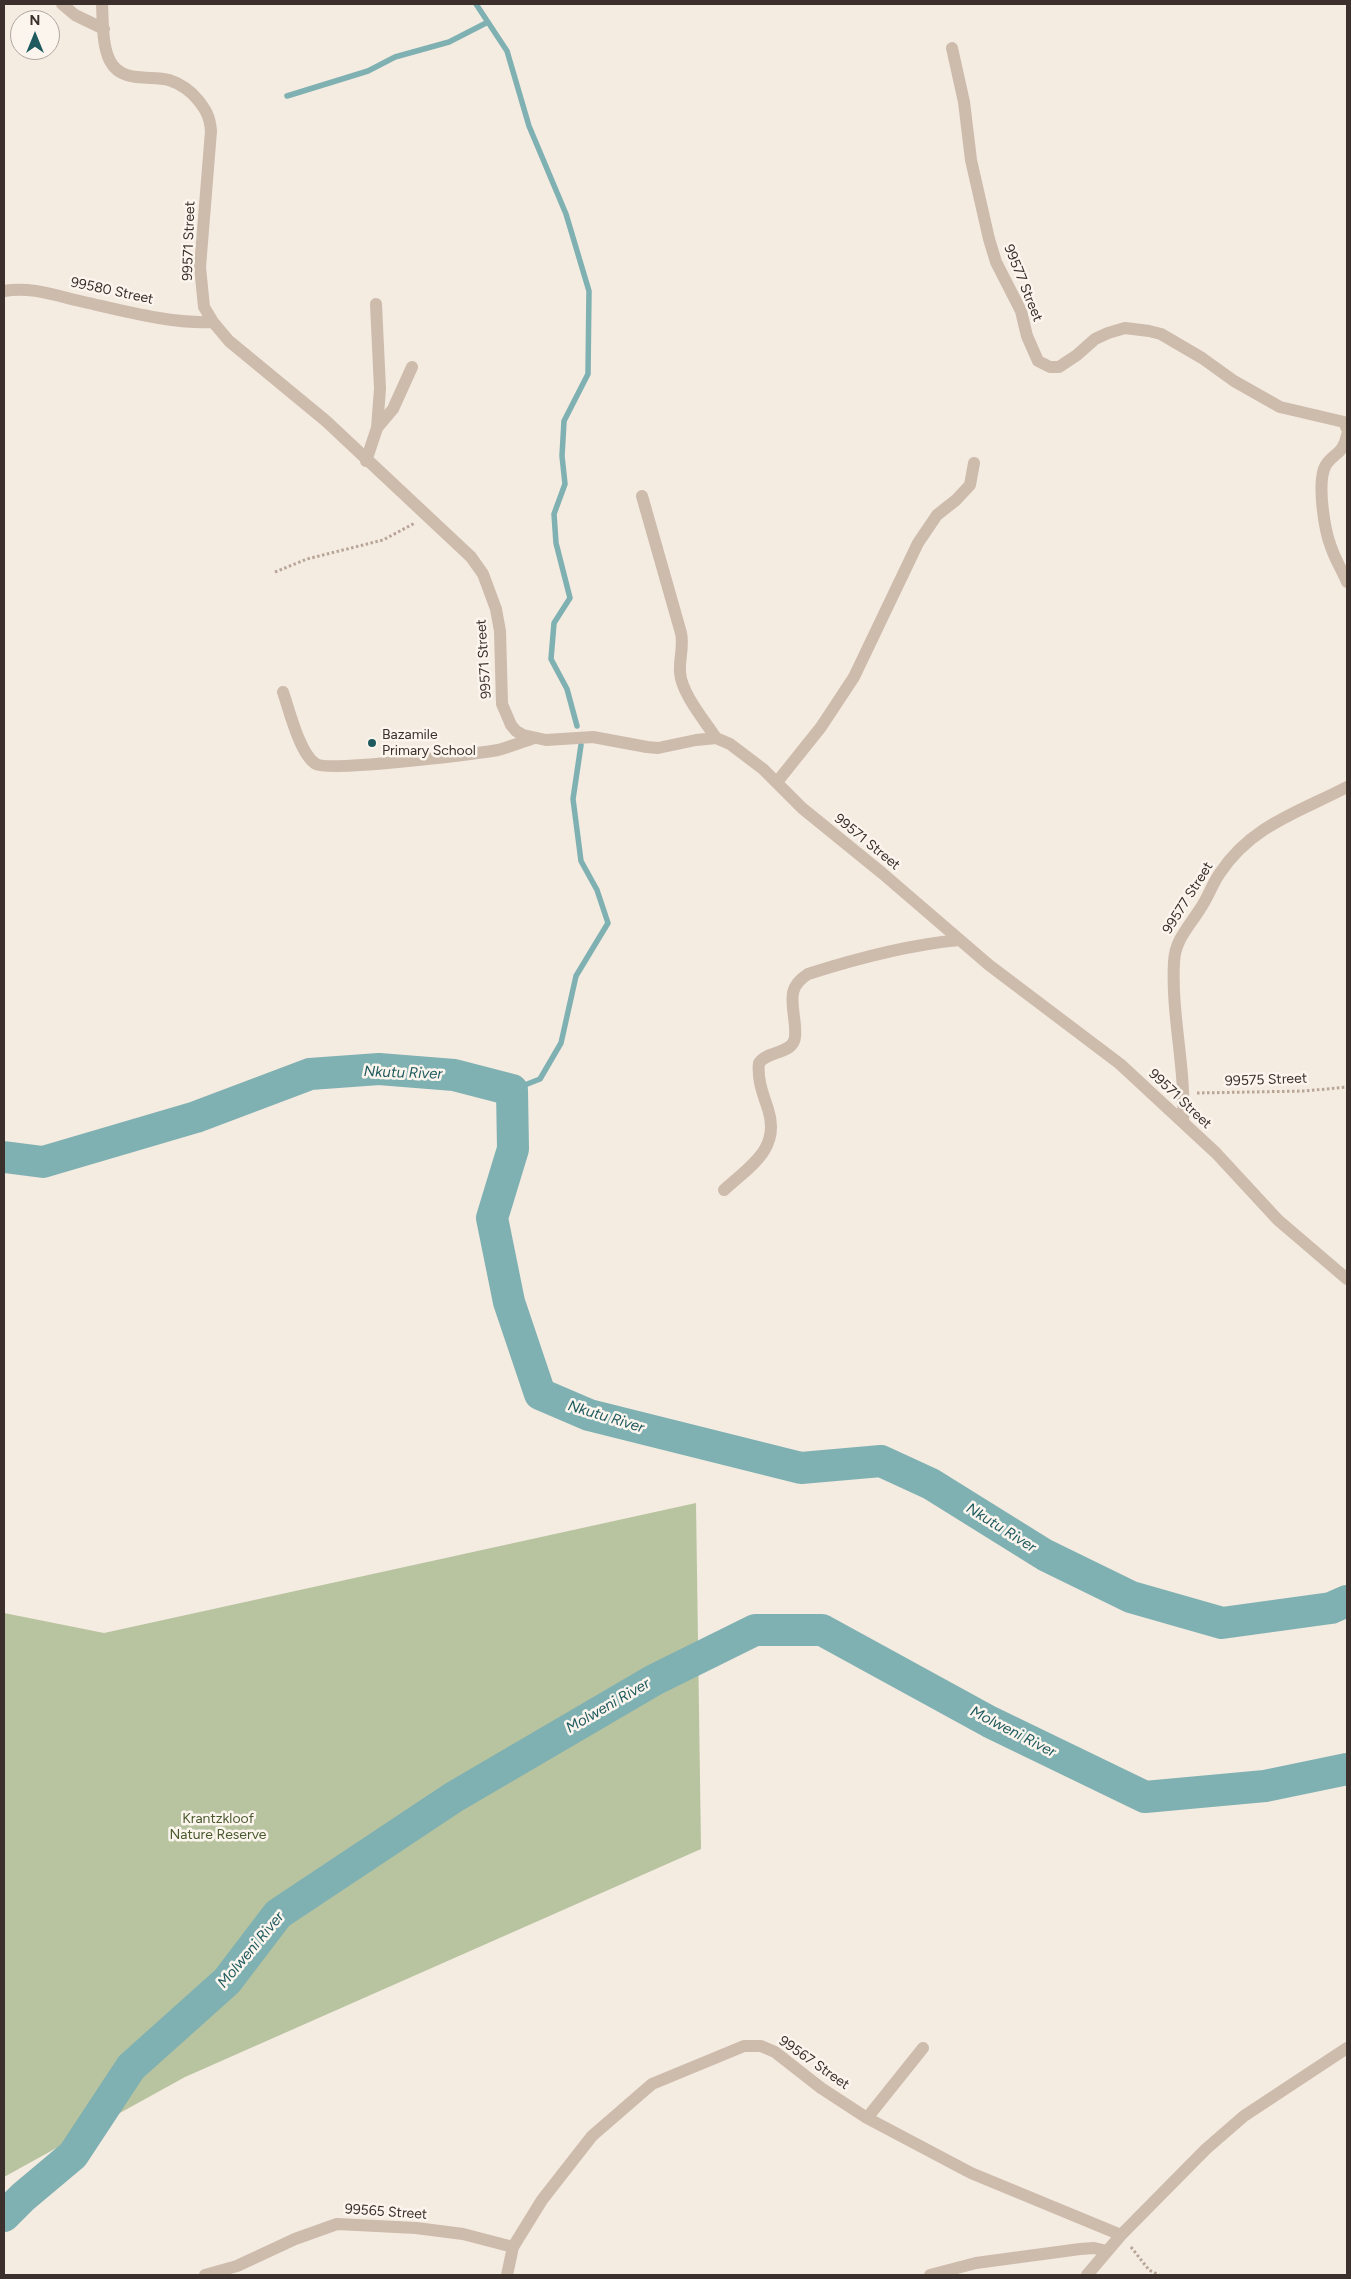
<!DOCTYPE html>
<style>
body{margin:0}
#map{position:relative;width:1351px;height:2279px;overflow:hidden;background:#f4ebe1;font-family:Figtree,sans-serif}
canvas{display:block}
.frame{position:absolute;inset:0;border:5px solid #3b302b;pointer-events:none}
.north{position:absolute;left:10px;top:10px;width:50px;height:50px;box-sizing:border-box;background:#fbf5ee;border:1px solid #aea6a0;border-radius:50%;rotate:0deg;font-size:14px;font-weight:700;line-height:20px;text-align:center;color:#3b302b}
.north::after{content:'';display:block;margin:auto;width:18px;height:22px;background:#1f5a5e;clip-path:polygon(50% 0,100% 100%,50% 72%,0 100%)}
</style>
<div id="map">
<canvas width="1351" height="2279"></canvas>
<div class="frame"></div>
<div class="north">N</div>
</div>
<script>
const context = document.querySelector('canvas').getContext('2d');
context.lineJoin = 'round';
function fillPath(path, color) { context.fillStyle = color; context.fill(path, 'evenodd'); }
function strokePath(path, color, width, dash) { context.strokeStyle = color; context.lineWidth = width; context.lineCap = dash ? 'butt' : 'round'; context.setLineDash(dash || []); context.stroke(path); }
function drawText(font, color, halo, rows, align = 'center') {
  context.font = font + ' Figtree,sans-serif'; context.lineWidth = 5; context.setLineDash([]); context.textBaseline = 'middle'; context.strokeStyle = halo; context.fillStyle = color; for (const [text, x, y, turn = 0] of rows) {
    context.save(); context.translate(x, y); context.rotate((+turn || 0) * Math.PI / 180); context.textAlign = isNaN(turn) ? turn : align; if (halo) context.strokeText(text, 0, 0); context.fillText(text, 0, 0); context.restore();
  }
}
const green = new Path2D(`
 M696 1503 701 1849 185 2077 4 2177V1613L104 1633Z`);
const stream = new Path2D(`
 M476 4 507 51 529 126 566 214 589 291 588 374 564 421 562 456 565 484 554 514 556 543 570 598 554 623 551 659 567 689 577 726
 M287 96 368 71 395 57 449 42 488 22
 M512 1090 540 1079 561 1043 576 976 608 923 597 890 581 861 573 799 581 745`);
const river = new Path2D(`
 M4 1157 43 1162 196 1117 310 1074 379 1069 454 1075 512 1090 513 1149 492 1218 509 1302 540 1394 589 1415 801 1468 881 1461 931 1484 1045 1555 1131 1597 1222 1623 1331 1608 1347 1601
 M4 2216 23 2197 73 2155 131 2067 227 1981 278 1914 454 1797 654 1680 755 1630H822L990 1722 1145 1797 1265 1786 1347 1769`);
const path = new Path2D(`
 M275 572 307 559 383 540 415 523
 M1197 1093 1305 1091 1347 1087
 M1131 2247 1149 2270 1159 2275`);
const minor = new Path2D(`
 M62 4 75 15 104 29
 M102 4C103 22 102 45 110 61 122 84 151 75 169 80 181 84 190 90 198 100 206 110 210 117 211 131L200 267 204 307 213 322 229 341 326 421 471 557 483 574 496 609 500 631 502 704 511 725 516 731 523 735 546 740 593 737 647 747 658 748 696 740 716 738 730 744 763 769 802 808 882 873 989 965 1120 1064 1216 1153 1278 1220 1347 1279
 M952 48 964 102 971 160 989 239 996 262 1021 311 1027 336 1038 361 1050 367H1059L1077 355 1095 339 1108 333 1125 328 1149 331 1161 334 1202 358 1234 381 1280 407 1344 422 1347 429
 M4 291C31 286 57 296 84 302 124 311 172 324 213 322
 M377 428 393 409 412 367
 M1347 435C1343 457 1329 454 1324 469 1318 487 1324 529 1331 547 1335 559 1342 570 1347 582
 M366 461 377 428 380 389 376 304
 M642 496 681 633C684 647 679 659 680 672 681 693 705 721 716 738
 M283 692C289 709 300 755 316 764 331 772 473 754 498 750 510 747 522 742 534 738
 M777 782 821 727 854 677 918 543 937 515 956 500 970 485 974 463
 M1183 1121C1186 1068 1171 1015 1174 962 1175 940 1188 928 1200 909 1208 898 1212 884 1220 873 1252 825 1299 812 1347 787
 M724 1190C750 1166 781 1149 768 1109 763 1094 757 1079 759 1063 767 1051 789 1054 794 1041 796 1037 795 1030 795 1026 793 1002 786 988 808 974 858 958 907 945 959 940
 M867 2118 923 2048
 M205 2275 237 2266 295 2239 337 2224 416 2228 463 2234 513 2247
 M507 2275 513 2247 542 2200 592 2136 652 2084 744 2046H761L775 2052 821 2088 867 2118 971 2173 1121 2235
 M930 2275 976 2263 1080 2249 1094 2248 1107 2251
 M1087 2275 1121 2235 1206 2149 1244 2116 1347 2048`);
const markers = [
 [372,743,5,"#1f5a5e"]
];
const streetNames = [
 ["99571 Street",189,241,-88],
 ["99577 Street",1023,283,68],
 ["99580 Street",112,291,12],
 ["99571 Street",484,659,-94],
 ["99571 Street",867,842,39],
 ["99577 Street",1188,898,-58],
 ["99575 Street",1266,1080,-2],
 ["99571 Street",1180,1099,43],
 ["99567 Street",814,2063,35],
 ["99565 Street",386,2212,4]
];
const poiNames = [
 ["Bazamile",382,735],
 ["Primary School",382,751]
];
const parkNames = [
 ["Krantzkloof",218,1819],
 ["Nature Reserve",218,1835]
];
const waterNames = [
 ["Nkutu River",403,1073,2],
 ["Nkutu River",606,1417,17],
 ["Nkutu River",1001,1528,32],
 ["Molweni River",608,1706,-30],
 ["Molweni River",1013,1732,27],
 ["Molweni River",251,1950,-50]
];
fillPath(green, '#b8c4a0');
strokePath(stream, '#7fb0b2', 5.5);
strokePath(river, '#7fb0b2', 32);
strokePath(path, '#b9a596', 3, [2.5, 2.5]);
strokePath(minor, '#cdbbac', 12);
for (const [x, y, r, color] of markers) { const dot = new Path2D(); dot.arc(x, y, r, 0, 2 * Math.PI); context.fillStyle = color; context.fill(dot); strokePath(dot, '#fbf5ee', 2); }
drawText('14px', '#3b302b', '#fbf5ee', streetNames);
drawText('14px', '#3b302b', '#fbf5ee', poiNames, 'left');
drawText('14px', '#4a5a2e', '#fbf5ee', parkNames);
drawText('italic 15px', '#1f5a5e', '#fbf5ee', waterNames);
</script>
